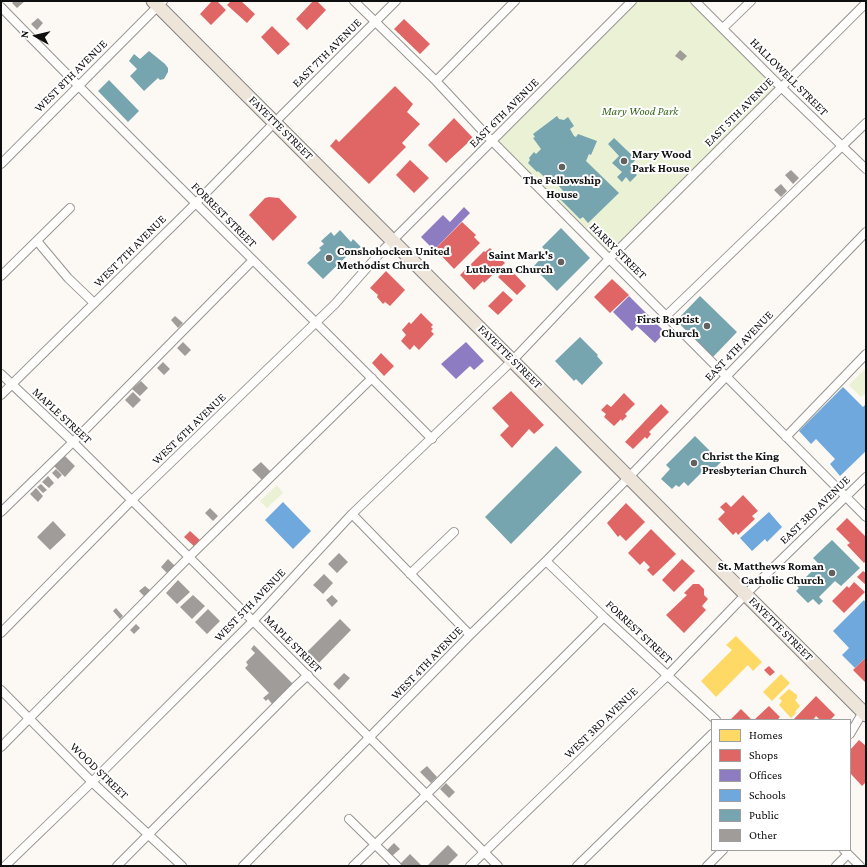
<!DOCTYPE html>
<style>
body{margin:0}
#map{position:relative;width:867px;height:867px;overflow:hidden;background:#fcf9f4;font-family:"Crimson Pro",serif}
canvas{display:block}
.frame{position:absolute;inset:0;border:2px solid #0f0f0f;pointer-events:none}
.legend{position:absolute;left:711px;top:719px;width:140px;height:132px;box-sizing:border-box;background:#fff;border:1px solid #9f9f9f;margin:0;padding:5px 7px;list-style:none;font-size:12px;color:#0f0f0f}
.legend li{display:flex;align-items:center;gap:8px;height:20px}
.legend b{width:20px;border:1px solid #9f9f9f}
.north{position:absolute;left:16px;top:16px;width:40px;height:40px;-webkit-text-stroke:3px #fff;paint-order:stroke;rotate:278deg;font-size:11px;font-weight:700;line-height:16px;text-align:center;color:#0f0f0f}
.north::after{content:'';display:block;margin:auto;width:14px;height:18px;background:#0f0f0f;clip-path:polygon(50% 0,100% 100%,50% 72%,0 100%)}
</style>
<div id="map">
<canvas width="867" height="867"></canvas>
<div class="frame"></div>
<ul class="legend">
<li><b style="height:11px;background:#ffd966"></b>Homes</li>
<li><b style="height:11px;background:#e06666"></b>Shops</li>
<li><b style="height:11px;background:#8e7cc3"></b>Offices</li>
<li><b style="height:11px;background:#6fa8dc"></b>Schools</li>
<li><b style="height:11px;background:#76a5af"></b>Public</li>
<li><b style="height:11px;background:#a09c99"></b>Other</li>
</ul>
<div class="north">N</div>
</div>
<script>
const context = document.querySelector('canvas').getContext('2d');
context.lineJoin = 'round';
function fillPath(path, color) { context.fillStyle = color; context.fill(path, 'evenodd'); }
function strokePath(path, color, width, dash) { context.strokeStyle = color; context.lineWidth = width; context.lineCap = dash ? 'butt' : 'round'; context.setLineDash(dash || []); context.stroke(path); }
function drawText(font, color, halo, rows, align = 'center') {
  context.font = font + ' "Crimson Pro",serif'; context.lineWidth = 4; context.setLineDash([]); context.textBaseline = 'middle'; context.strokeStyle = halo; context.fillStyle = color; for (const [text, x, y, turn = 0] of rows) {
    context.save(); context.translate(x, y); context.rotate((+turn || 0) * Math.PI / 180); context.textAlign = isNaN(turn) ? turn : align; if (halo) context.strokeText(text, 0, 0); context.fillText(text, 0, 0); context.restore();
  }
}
const green = new Path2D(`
 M632 1H695L781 87 609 259 492 141Z
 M866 368V393L861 397 849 385Z
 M277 485 283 493 267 508 260 501Z`);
const homes = new Path2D(`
 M736 636 762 662 753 671 748 665 716 697 701 681 732 650 726 645Z
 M781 674 790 683 772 701 763 692Z
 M789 689 797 695V698L795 700 800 706 795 712 796 713 791 718 779 705 782 701 779 698Z`);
const shops = new Path2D(`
 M212 1H217L226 10 211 25 200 14Z
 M231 1H241L255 14 247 23 227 5Z
 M313 1H317L326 10 307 30 296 19Z
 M404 19 430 44 420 54 394 29Z
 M272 26 290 44 278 55 261 37Z
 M395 86 413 104 407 112 420 124 402 143 406 147 369 184 330 146 336 139 339 142Z
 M454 118 473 138 446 163 428 145Z
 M410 160 429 178 414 193 396 175Z
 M269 197 279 198 297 217 273 241 249 215 265 198Z
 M462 222 476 235 474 237 480 243 454 269 435 249Z
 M490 248 505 263 484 283 483 281 474 290 460 275 484 251 485 252Z
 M508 267 526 286 517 295 498 277Z
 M386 271 405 290 390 306 385 302 383 304 377 297 378 295 370 288Z
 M612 279 629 295 610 313 594 297Z
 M503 291 513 300 498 315 488 306Z
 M421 313 433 325 431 327 433 329 431 331 434 334 419 350 414 345 410 350 401 341 406 335 402 330 409 322 411 324Z
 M381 353 394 366 384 376 372 363Z
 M511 391 544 425 534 434 529 429 512 448 500 435 509 426 492 408Z
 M624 393 635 404 625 414 627 416 622 421 621 419 614 426 604 417 606 414 601 410 607 404 611 407Z
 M661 404 669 412 649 432 651 434 647 439 645 437 633 449 625 442Z
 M743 495 758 511 752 516 755 519 738 535 736 532 733 535 718 519 725 512 720 507 726 502 731 507Z
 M626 503 645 522 626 541 620 535 618 537 607 523Z
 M847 518 866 537V561L864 563 847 545 850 543 836 529Z
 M651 529 676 554 653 576 647 570 650 567 644 561 640 565 628 553Z
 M190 531 202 542 196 548 184 537Z
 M682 559 695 571 674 592 662 580Z
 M863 571 866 573V585L857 577Z
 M854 582 865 592 844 613 832 601 847 586 849 588Z
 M693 584H699L704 589V595L708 599 702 606 706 610 684 633 666 615 687 595 684 593Z
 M866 657V683L853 670Z
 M769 666 775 672 770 676 764 670Z
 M816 696 835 715 830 720H820L816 716 813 720H793Z
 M769 706 780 717 777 720H754Z
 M741 709 752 720H730Z
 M859 740 866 746V782L862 786 851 774 850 775V750Z`);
const offices = new Path2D(`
 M464 207 470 213 434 250 421 237 443 215 450 222Z
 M629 296 665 332 655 343 637 326 632 331 613 312Z
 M466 342 484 361 474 370 470 366 456 379 441 364Z`);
const schools = new Path2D(`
 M843 387 863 407 866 404V451L840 476 830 464 835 459 816 439 811 444 799 431Z
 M283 502 311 531 293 549 265 520Z
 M769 512 782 527 767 542 765 539 752 551 740 538Z
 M864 600 866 603V657L855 668 842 655 849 648 833 631Z`);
const public = new Path2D(`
 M149 51 165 64 168 68V72L164 79 160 80 158 78 144 91 130 76 137 69 129 61 134 54 140 59Z
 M109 80 139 111 128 122 98 91Z
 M557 116 559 119 564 120 568 117 574 126 570 129 574 136 576 137 578 134 597 141 591 155 589 154 586 161 619 193 588 223 583 217 580 219 560 199 565 193 557 184 554 186 538 171 537 172 528 163 530 160 529 158 534 152 536 154 541 149 533 138 535 137 533 134Z
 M614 138 636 159 631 165 633 168V171L637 175 630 182 626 177 622 182 617 177 622 172 612 163 619 156 608 144Z
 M561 228 590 258 557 291 533 267 547 252 542 247Z
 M340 230 351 242 353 239 361 247 354 253 352 251 323 279 307 263 321 250 319 248 324 244 321 241 331 232 334 236Z
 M700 296 737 332 713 357 676 321Z
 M580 337 598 355 597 356 603 363 582 385 576 379 574 381 555 361Z
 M695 436 721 462 712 471 710 469 703 476 700 474 688 486 684 482 679 487 676 485 672 489 661 479 670 469 666 465Z
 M556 446 582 472 511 544 485 517Z
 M832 540 860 568 841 586 835 581 819 597 823 601 819 605 813 599 808 603 796 591 799 588 793 582 797 578 801 582 819 564 813 558Z`);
const building = new Path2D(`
 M14 1H25L17 8 12 3Z
 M38 18 43 23 37 30 31 24Z
 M680 50 687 56 682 61 675 56Z
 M791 170 799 178 793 184 785 175Z
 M781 184 787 191 781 197 774 190Z
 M175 316 183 323 178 328 171 320Z
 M183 342 191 350 185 356 177 348Z
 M163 362 170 369 164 375 157 368Z
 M141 381 148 388 140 396 132 389Z
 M133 392 141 400 133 408 125 400Z
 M65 456 75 466 65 477 54 466Z
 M261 462 271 472 262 480 252 470Z
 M56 469 62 475 58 479 52 473Z
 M48 476 54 483 49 488 42 482Z
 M41 484 47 490 43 493 37 487Z
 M36 488 43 496 38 502 30 494Z
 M210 508 218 516 213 521 205 513Z
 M53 521 66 535 50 550 37 537Z
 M339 553 348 562 337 573 328 564Z
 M168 559 176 567 169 575 161 567Z
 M324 574 333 583 323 594 313 585Z
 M178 580 190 592 177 604 166 593Z
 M145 586 151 591 145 597 139 591Z
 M193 595 205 606 192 619 180 607Z
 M332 595 338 601 332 607 326 600Z
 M116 608 123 616 120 619 113 611Z
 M208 609 220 621 207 634 195 622Z
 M340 619 351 630 316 666 305 654Z
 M136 624 140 628 134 634 130 630Z
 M254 645 293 684 273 705 268 699 266 701 263 698 269 693 245 668 248 665 246 662 255 653 251 649Z
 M344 673 350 678 339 690 333 684Z
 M427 766 437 777 431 783 420 772Z
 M446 783 455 792 449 798 440 789Z
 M394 843 400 849 392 856 387 850Z
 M448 845 458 855 447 866H427Z
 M410 854 422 866H398Z`);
const minor = new Path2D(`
 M354 1 436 81 492 141 866 517
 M695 1 781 87 866 169
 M1 7C143 153 289 294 432 439
 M723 28 751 1
 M436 81 515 1
 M1 164 163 1
 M37 241 68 278 94 303
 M1 276 70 208
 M665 317 866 123
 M1 374 73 442 189 557 498 866
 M1 395 195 204 275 122 396 1
 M786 437 866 354
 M1 512 73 442 253 260
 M352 514 470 635
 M546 561 604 617 716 720
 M410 574 454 532
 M1 633 132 500 335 304 381 252 632 1
 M1 690 92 782 182 866
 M850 734 863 712
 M1 747 189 557 372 378
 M349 819 397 866
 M844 850 860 866
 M5 866 92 782 253 621 352 514 513 360 609 259 866 3
 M117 866 295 687 308 675
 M243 866 470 635 546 561 629 477 866 232
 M353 866 427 794 604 617
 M470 866 668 675 746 594 866 477
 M577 866 712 734
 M707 866 723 850
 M836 866 848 854`);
const primary = new Path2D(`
 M153 1 866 715`);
const markers = [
 [624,161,4,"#62615f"],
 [562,167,4,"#62615f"],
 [329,258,4,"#62615f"],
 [561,262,4,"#62615f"],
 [707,326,4,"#62615f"],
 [694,463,4,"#62615f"],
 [832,573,4,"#62615f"]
];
const streetNames = [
 ["EAST 7TH AVENUE",327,53,-45],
 ["WEST 8TH AVENUE",71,76,-45],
 ["HALLOWELL STREET",789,77,45],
 ["EAST 5TH AVENUE",739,112,-45],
 ["EAST 6TH AVENUE",504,113,-45],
 ["FAYETTE STREET",281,128,45],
 ["FORREST STREET",224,215,45],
 ["WEST 7TH AVENUE",130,251,-45],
 ["HARRY STREET",618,251,45],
 ["EAST 4TH AVENUE",739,346,-46],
 ["FAYETTE STREET",510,357,45],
 ["MAPLE STREET",62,416,43],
 ["WEST 6TH AVENUE",189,429,-44],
 ["EAST 3RD AVENUE",815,510,-44],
 ["WEST 5TH AVENUE",250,605,-46],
 ["FAYETTE STREET",781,629,45],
 ["FORREST STREET",639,632,43],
 ["MAPLE STREET",293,644,45],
 ["WEST 4TH AVENUE",427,663,-46],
 ["WEST 3RD AVENUE",601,723,-44],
 ["WOOD STREET",99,771,44]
];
const parkNames = [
 ["Mary Wood Park",640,111]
];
const poiNames = [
 ["Mary Wood",632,154],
 ["Park House",632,168],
 ["The Fellowship",562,180,"center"],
 ["House",562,194,"center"],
 ["Conshohocken United",337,251],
 ["Methodist Church",337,265],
 ["Saint Mark's",553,255,"right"],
 ["Lutheran Church",553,269,"right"],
 ["First Baptist",699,319,"right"],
 ["Church",699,333,"right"],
 ["Christ the King",702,456],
 ["Presbyterian Church",702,470],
 ["St. Matthews Roman",824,566,"right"],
 ["Catholic Church",824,580,"right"]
];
fillPath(green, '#eaf1d4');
fillPath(homes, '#ffd966');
fillPath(shops, '#e06666');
fillPath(offices, '#8e7cc3');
fillPath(schools, '#6fa8dc');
fillPath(public, '#76a5af');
fillPath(building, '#a09c99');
strokePath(minor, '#969492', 10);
strokePath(primary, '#83827f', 15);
strokePath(minor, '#fffefd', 8);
strokePath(primary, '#ede5da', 13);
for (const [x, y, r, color] of markers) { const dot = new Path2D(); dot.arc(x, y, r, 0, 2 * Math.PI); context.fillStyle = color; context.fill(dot); strokePath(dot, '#fff', 1.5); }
drawText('12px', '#0f0f0f', '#fff', streetNames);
drawText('italic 12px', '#3b681e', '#fff', parkNames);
drawText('bold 12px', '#0f0f0f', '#fff', poiNames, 'left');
</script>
